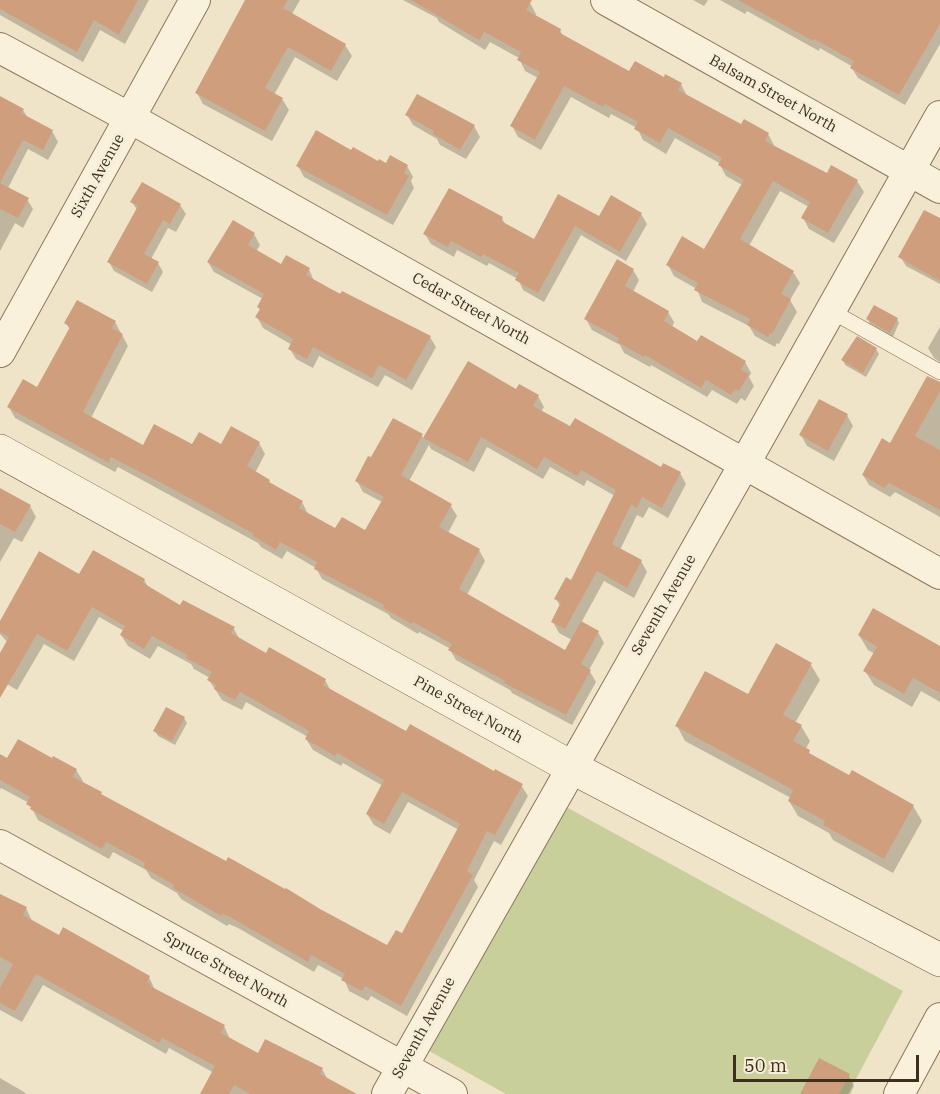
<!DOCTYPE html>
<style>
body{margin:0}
#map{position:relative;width:940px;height:1094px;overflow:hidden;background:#f0e4c8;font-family:"IBM Plex Serif",serif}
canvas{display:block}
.scale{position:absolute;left:733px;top:1055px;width:186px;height:27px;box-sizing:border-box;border:3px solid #3d2e20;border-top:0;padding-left:8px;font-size:18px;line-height:21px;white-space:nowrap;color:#3d2e20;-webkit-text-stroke:4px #f7eed8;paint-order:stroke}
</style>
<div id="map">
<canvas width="940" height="1094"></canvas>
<div class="scale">50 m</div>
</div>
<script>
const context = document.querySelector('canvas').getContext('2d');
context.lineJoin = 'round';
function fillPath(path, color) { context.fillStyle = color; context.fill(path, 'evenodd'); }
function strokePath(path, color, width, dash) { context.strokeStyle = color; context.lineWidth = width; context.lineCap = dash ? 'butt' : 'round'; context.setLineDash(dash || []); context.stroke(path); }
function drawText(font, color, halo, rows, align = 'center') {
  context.font = font + ' "IBM Plex Serif",serif'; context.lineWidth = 6; context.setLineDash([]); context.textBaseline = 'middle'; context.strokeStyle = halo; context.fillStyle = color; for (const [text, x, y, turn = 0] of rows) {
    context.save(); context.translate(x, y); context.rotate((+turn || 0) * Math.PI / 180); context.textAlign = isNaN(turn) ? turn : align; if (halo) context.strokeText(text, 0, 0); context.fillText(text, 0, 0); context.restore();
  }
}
const green = new Path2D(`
 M557 802 903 991 848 1094H506L422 1047Z`);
const shadow = new Path2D(`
 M0 0H149L125 44 100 30 83 62 0 15Z
 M246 0H300L292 14 345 45 352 56 337 81 295 57 274 95 282 99 289 110 272 141 203 104 197 93Z
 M403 0H525L530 3 536 14 535 17 560 31 564 37 630 73 664 79 681 84 687 96 742 126 768 134 774 145 773 147 828 175 857 181 864 192 834 243 809 229 803 218 809 207 780 191 749 246 793 272 800 283 790 300 797 312 779 344 777 343 775 347 755 336 749 326 702 302 697 289 674 276 668 265 705 251 742 185 726 176 720 165 721 164 675 138 666 154 643 140 637 128 611 114 609 118 571 97 541 150 518 137 512 126 538 78 525 71 519 58 490 42 485 50 439 22 437 18Z
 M693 0H708L704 6Z
 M720 0H940V44L905 105 858 78 852 68 853 67 820 48 819 51 747 11 745 14Z
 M0 98 23 110 28 118 52 131 58 142 48 160 28 149 8 188 27 199 33 209 23 228 15 223 0 251Z
 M407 115 474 126 480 137 466 159 440 145 437 139 413 125Z
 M352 152 386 165 407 166 413 177 411 181 414 188 393 225 304 177 298 166Z
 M559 196 599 218 641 214 647 224 626 261 581 235 544 302 523 290 518 279 489 263 487 266 457 250 454 257 431 244 425 234 502 218 506 226 535 241Z
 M132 202 180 205 186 214 176 232 168 228 151 259 158 263 163 272 152 292 114 271 109 262 137 210Z
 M940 220V284L906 266 900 256Z
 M254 234 260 245 256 252 281 266 309 269 314 281 430 337 436 347 412 390 385 375 378 387 319 356 313 368 296 359 290 349 292 345 263 328 257 317 261 311 263 299 214 272 208 262Z
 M633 270 639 280 633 292 668 312 674 322 672 328 698 343 745 362 751 373 749 377 754 386 745 401 741 398 737 404 712 390 707 397 651 365 650 367 624 353 620 345 592 330 586 319Z
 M868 319H897L899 323 893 337 870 324Z
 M115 322 128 346 91 418 144 447 222 446 259 443 265 454 255 473 269 481 272 486 302 502 308 514 336 531 366 532 382 502 363 492 357 481 372 459 422 436 424 439 468 363 517 391 538 396 544 407 541 412 571 428 662 469 680 473 686 484 668 518 649 507 643 518 637 515 620 550 641 561 647 572 634 598 604 581 581 623 598 632 604 643 589 670 596 682 572 725 512 693 510 690 456 660 449 648 419 632 418 634 391 618 388 614 322 579 316 568 287 551 282 559 261 547 258 543 118 467 115 472 15 418 9 407 37 389 70 330 66 323ZM429 445 431 449 474 472 487 447 543 479 550 467 584 486 587 480 615 496 572 582 556 599 560 606 553 622 559 633 572 640 566 652 467 595 485 561 479 550 448 533 457 516 451 506 409 481Z
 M940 327V362L934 358 928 348Z
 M876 349 879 354 866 377 845 365 843 360Z
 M940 383V517L895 492 890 497 869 485 863 475 890 445Z
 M847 415 853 426 834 461 807 446 801 435Z
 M0 489 30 506 36 517 22 542 14 538 0 562Z
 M80 576 144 580 149 588 181 607 234 629 240 640 266 655 325 680 331 691 406 733 521 785 528 796 501 845 494 841 474 880 478 887 407 1016 371 996 368 1001 349 991 344 979 318 965 314 972 238 928 229 924 227 926 181 899 177 893 151 878 146 870 113 852 109 859 38 820 29 803 1 788 0 790V756L8 760 76 770 83 781 82 783 102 796 388 947 402 935 459 830 408 802 390 834 374 825 367 814 383 786 343 763 341 766 313 750 306 739 308 737 246 702 242 710 222 700 209 680 210 678 194 669 191 664 158 646 150 659 128 646 121 635 124 631 99 617 74 661 44 644 17 690 0 680V656L8 643 0 634V624Z
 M859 635 940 647V702L921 691 912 707 874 685 865 671 875 654 868 650Z
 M811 665 820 680 795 723 801 726 810 741 805 750 812 756 850 777 913 806 922 821 893 873 833 840 829 833 798 816 789 801 791 798 685 741 677 726 749 696Z
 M184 718 187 723 175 745 158 736 155 731Z
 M0 895 26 908 32 921 60 937 149 977 155 990 224 1026 230 1039 258 1055 322 1069 328 1080 351 1094H202L214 1073 169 1048 166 1054 43 985 22 1022 0 1010Z
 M848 1075 854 1086 850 1094H801Z
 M0 1078 24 1092 26 1094H0Z`);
const building = new Path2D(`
 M0 0H138L119 35 94 20 77 52 0 9Z
 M245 0H288L283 8 346 44 331 71 288 47 265 88 283 98 265 131 195 93Z
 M411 0H532L526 10 561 29 560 33 629 71 635 61 664 77 665 74 682 83 678 90 741 124 744 119 769 133 765 141 827 173 831 165 858 180 828 233 801 218 810 202 773 181 740 239 794 271 781 294 791 299 772 334 770 333 768 337 747 325 750 319 694 290 698 283 666 265 682 236 704 249 744 180 718 165 722 158 668 128 660 143 634 129 638 122 605 104 603 107 564 86 535 140 510 126 540 72 517 60 521 52 484 32 480 40 477 39Z
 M738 0H940V24L899 95 850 68 854 61 814 39 813 41Z
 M417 94 475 125 460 150 433 134 434 131 405 115Z
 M0 96 24 109 21 113 53 130 43 150 23 140 0 183 29 198 18 218 0 209Z
 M316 130 351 150 353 147 378 161 379 159 386 163 390 155 408 165 404 173 409 176 387 215 296 166Z
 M142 182 181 204 170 224 163 220 144 254 159 262 147 284 107 262 138 206 130 202Z
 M449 188 503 217 501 221 534 239 558 194 599 216 611 195 642 213 620 252 575 226 538 293 515 280 519 273 483 254 481 257 451 241 448 247 423 234Z
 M924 210 940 218V281L898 257Z
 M233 220 255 233 248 245 281 264 286 255 310 268 306 275 340 294 342 291 431 336 406 380 379 365 372 378 313 347 307 359 288 349 293 339 255 317 260 309 257 307 264 294 207 262Z
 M617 259 634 269 625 286 669 311 664 321 697 341 701 335 746 361 741 370 749 374 739 391 735 389 731 395 706 380 701 388 645 355 644 357 617 342 619 338 584 319Z
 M77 300 116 321 112 328 123 334 83 412 143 445 154 424 192 444 199 432 221 444 231 426 260 442 247 466 270 480 269 482 303 501 299 508 335 528 342 517 365 530 384 497 355 481 368 456 371 457 393 418 423 434 401 475 452 504 439 527 480 549 459 589 565 650 581 621 599 631 581 664 591 670 566 715 504 683 505 681 448 650 452 644 413 622 412 624 383 608 384 605 314 569 317 562 280 542 276 550 253 536 254 534 169 487 111 457 109 463 7 407 23 379 37 387 70 327 64 323Z
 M874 305 898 318 890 333 866 319Z
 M857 336 877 348 863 373 841 360Z
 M468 361 516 389 519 384 539 395 533 406 570 426 575 418 661 467 663 463 681 472 662 508 642 497 637 508 631 505 612 544 642 560 627 588 597 571 565 629 551 622 561 602 554 599 566 577 571 580 616 490 581 470 577 476 544 457 537 469 481 437 468 462 423 438Z
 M927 376 940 382V391L915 436 940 450V510L889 483 884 488 862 475 882 438 890 443Z
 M819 399 848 414 828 451 799 435Z
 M0 488 31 505 15 532 0 524Z
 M93 550 145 579 143 583 180 605 183 600 235 627 231 633 266 653 269 647 326 679 323 685 406 731 410 724 494 771 495 769 523 784 495 835 487 831 467 871 473 875 401 1006 365 986 362 991 341 980 345 974 311 955 308 962 230 917 222 914 221 916 173 888 174 885 143 867 145 863 106 842 102 849 30 809 31 807 26 804 30 797 0 780V754L7 758 18 739 52 758 53 756 77 769 73 777 102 792 101 794 226 861 228 857 285 889 286 888 320 909 387 945 396 930 402 933 460 824 402 792 384 824 366 814 384 780 337 753 335 756 305 739 309 731 240 692 235 700 214 689 216 685 207 680 212 672 186 658 187 655 152 636 144 649 120 635 125 626 92 607 67 651 37 634 0 698V653L9 637 0 632V621L39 551 79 574Z
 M873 608 940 646V693L913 678 904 694 863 671 877 647 858 635Z
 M776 643 812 663 783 715 802 725 793 741 810 750 809 753 849 775 852 770 914 805 884 859 823 825 825 821 788 801 793 790 675 726 705 671 748 694Z
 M166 707 185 717 172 741 153 731Z
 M0 894 27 907 23 915 59 935 63 927 150 976 147 982 151 984 150 986 225 1025 221 1033 258 1053 265 1039 323 1068 320 1074 357 1094H250L234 1085 229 1094H200L215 1066 162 1038 159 1043 36 974 15 1011 0 1003V988L13 964 0 957Z
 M819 1058 850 1074 839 1094H800Z`);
const lane = new Path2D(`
 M831 311 940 372`);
const street = new Path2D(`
 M606 0 940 188
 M0 48 130 118 940 574
 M0 352 195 0
 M0 845 452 1094
 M387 1094 745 463 940 116
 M899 1094 940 1018`);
const secondary = new Path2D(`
 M0 451 571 767 940 960`);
const streetNames = [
 ["Balsam Street North",773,94,29],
 ["Sixth Avenue",98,176,-61],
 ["Cedar Street North",471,309,29],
 ["Seventh Avenue",664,605,-60],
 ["Pine Street North",468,710,29],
 ["Spruce Street North",226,970,29],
 ["Seventh Avenue",424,1028,-61]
];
fillPath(green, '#c9cf9b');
fillPath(shadow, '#0003');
fillPath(building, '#cf9f7d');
strokePath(lane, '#8d765c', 16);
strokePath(street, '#8d765c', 32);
strokePath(secondary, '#6f573f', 34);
strokePath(lane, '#faf1dc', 15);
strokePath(street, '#faf1dc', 30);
strokePath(secondary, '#faf1dc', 33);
drawText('15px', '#3d2e20', '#f7eed8', streetNames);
</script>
